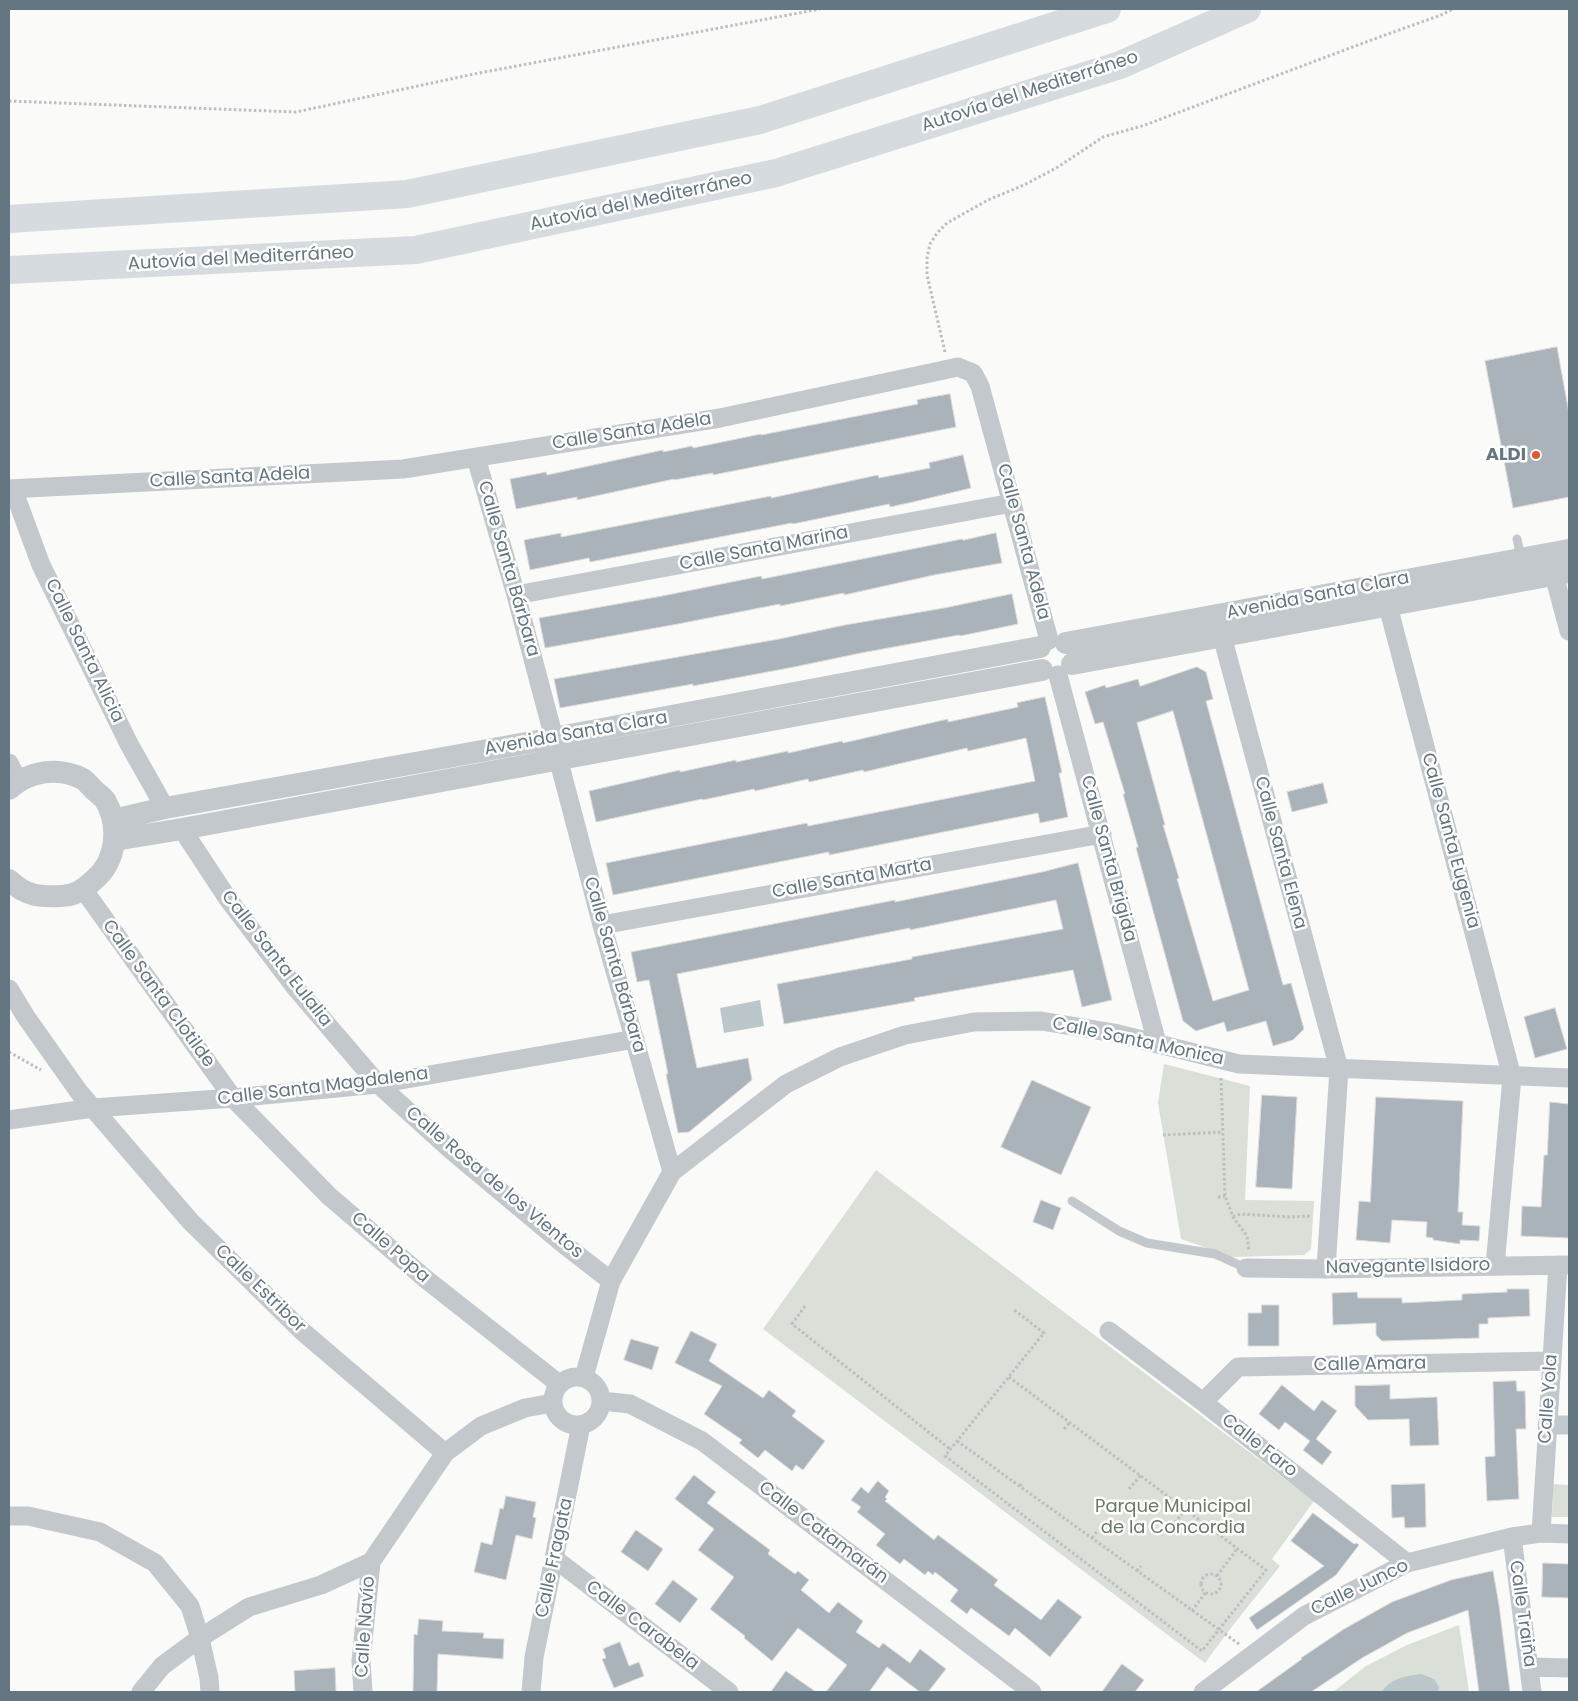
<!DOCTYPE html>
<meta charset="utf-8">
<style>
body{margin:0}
#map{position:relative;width:1578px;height:1701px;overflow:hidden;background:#fafaf8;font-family:Poppins,sans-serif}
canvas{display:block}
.frame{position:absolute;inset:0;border:10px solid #657683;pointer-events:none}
</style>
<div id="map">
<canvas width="1578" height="1701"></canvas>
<div class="frame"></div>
</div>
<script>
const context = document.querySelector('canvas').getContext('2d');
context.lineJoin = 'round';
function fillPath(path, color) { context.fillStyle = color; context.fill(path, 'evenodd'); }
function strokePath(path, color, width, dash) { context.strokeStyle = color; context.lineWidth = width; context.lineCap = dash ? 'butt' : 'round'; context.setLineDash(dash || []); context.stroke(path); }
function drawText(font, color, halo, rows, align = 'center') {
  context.font = font + ' Poppins,sans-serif'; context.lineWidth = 5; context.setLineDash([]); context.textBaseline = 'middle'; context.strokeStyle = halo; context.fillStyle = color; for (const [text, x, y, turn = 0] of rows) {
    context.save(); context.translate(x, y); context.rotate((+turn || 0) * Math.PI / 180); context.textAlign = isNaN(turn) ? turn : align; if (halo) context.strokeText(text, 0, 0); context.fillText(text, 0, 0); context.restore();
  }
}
const green = new Path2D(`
 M1164 1064 1250 1086 1245 1200 1314 1201 1311 1249 1304 1255 1232 1257 1181 1239 1158 1103Z
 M876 1170 1314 1501 1272 1559 1280 1566 1230 1629 1205 1663 763 1329Z
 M1553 1484 1569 1485V1517H1552Z
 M1459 1625 1469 1692H1333L1366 1666 1407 1645Z`);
const water = new Path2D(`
 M760 1000 764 1026 724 1033 720 1008Z
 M1421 1674 1434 1679 1439 1687 1438 1692H1382C1391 1678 1406 1676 1421 1674Z`);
const building = new Path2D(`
 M1557 347 1569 413V497L1513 508 1485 361Z
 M950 394 956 427 713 475V473L674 480V479L577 500V497L516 509 510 479 546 472 547 475 663 450V452L692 446 693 448 761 434V435L918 404 917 400Z
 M963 455 971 488 913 502 890 507 889 504 793 524 792 523 590 562 589 558 530 570 524 540 561 533V537L771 496V498L878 475 879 478 930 468 929 463Z
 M996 533 1002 563 934 575 844 595V593L780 606V604L678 624 545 648 539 618 662 596 761 576 762 579 962 539 963 540Z
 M1012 594 1018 624 960 636 959 635 861 653 794 667 693 686V684L560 708 554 679 779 639 845 625 944 608Z
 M1197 667 1206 672 1213 699 1206 701 1268 930 1283 985 1291 983 1304 1029 1293 1040 1273 1046 1266 1021 1227 1032 1224 1022 1196 1031 1183 1021 1136 848 1138 847 1123 794H1125L1103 722 1095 724 1085 692 1105 685 1106 688 1138 679 1140 686ZM1173 711 1249 990 1213 1001 1177 879 1179 878 1163 825H1165L1137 723Z
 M1045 697 1062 773H1059L1068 817 1040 823 1038 813 829 855V852L613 895 606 863 807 823 808 826 1035 781 1026 738 968 751 967 748 864 772 863 770 809 782 808 779 755 791 754 789 703 800 702 799 596 822 589 791 680 770V772L736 760V762L788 751V753L842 741 843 743 948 719V722L1018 707 1017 703Z
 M1323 783 1328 803 1292 812 1287 792Z
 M1078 863 1112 1000 1082 1007 1073 970 914 998 915 1001 784 1024 777 984 912 959V957L1063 929 1056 900 910 930V928L677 974 697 1068 748 1058 752 1080 689 1132 678 1133 666 1074H668L649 980 637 982 631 952 895 900V902L1042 872Z
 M1555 1008 1567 1049 1535 1058 1524 1017Z
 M1032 1080 1091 1107 1061 1175 1001 1147Z
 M1262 1095 1297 1097 1292 1189 1256 1187Z
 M1376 1097 1463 1101 1458 1212H1463L1462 1225 1480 1226 1479 1241 1460 1240V1244L1433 1240V1238L1426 1237 1427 1222 1392 1220 1390 1243 1356 1240 1359 1201 1370 1202Z
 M1550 1102 1569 1104V1238L1521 1236 1522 1206 1541 1207 1544 1155H1547Z
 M1041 1200 1061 1208 1053 1230 1033 1222Z
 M1507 1289H1529L1530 1316 1488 1318V1324H1479V1338L1382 1341 1376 1335V1323L1333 1325 1332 1293 1357 1292 1358 1298H1402V1303L1462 1300V1294L1507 1292Z
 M1262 1305H1279V1346H1248V1313H1261Z
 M691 1331 717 1344 709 1361 763 1398 769 1390 796 1411 792 1416 825 1441 803 1470 796 1465 792 1471 765 1450 758 1458 739 1443 742 1440 704 1414 722 1386 675 1363Z
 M631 1339 659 1347 652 1370 624 1360Z
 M1516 1381 1517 1391H1525L1526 1429H1516L1519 1499 1487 1501 1485 1457 1495 1456 1493 1382Z
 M1282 1385 1314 1411 1322 1400 1337 1411 1316 1439 1332 1452 1322 1465 1303 1450 1310 1441 1285 1422 1279 1430 1259 1414Z
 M1390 1385V1399L1437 1397 1439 1445 1410 1446 1409 1419 1368 1420 1355 1406V1386Z
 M694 1475 716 1492 707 1503 770 1550 768 1554 795 1574 798 1571 809 1580 801 1590 829 1613 838 1602 863 1621 856 1632 879 1648 883 1643 910 1663 920 1649 946 1669 928 1692H920L887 1667 869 1692H826L847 1665 798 1628 772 1661 744 1638 745 1636 710 1609 734 1577 698 1550 714 1529 675 1499Z
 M878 1481 889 1491 885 1497 887 1499 885 1501 934 1540 938 1535 998 1580 994 1585 1041 1620 1058 1599 1082 1617 1050 1657 1015 1628 1009 1636 971 1608 967 1614 950 1601 958 1590 935 1572 933 1575 928 1571 925 1575 904 1559 900 1564 876 1545 885 1534 857 1512 861 1507 851 1500 861 1487 868 1493Z
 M1425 1484 1426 1527 1405 1528 1404 1517 1392 1518 1391 1485Z
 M506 1496 536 1502 533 1517 536 1518 532 1539 516 1535 506 1580 474 1572 481 1542 492 1545 500 1508 503 1509Z
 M1313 1513 1354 1544 1357 1543 1359 1545 1336 1575 1257 1630 1249 1618 1324 1566 1291 1541Z
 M636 1530 663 1549 648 1571 621 1552Z
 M1543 1563 1569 1564V1598L1542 1597Z
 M1493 1571 1499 1605 1510 1692H1479L1468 1610 1407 1633 1362 1658 1311 1692H1256L1302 1659 1301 1658 1344 1629 1392 1602 1451 1580Z
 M673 1580 698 1599 680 1623 655 1604Z
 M419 1619 443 1621 442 1631 484 1633 483 1638 504 1639 503 1659 438 1654 437 1692H413L414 1634 417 1635Z
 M620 1642 629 1666 639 1662 644 1676 614 1688 602 1659 606 1658 603 1649Z
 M1122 1664 1144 1680 1135 1692H1102Z
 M335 1668 336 1692H295L294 1671Z
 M786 1671 816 1692H771Z`);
const path = new Path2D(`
 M9 101 296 112 474 74 820 9
 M945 352 927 275V258L930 244 937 233 947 223 988 200 1024 185 1058 167 1103 137 1145 125 1374 39 1441 15 1453 9
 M9 1052 41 1070
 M1221 1078 1225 1196 1233 1217 1247 1236 1249 1251
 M1163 1135 1223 1132
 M1218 1197 1225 1196
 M1233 1217 1240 1214 1290 1217 1312 1216
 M805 1306 792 1324 950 1449
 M1009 1377 1266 1570 1202 1651 945 1456 1044 1333 1013 1309
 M1064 1429 1070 1422
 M957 1441 1239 1644
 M1020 1486 1023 1482
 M1129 1489 1141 1475
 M1175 1523 1185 1509
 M1092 1538 1097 1531
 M1137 1571 1141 1566
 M1201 1584a10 10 0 1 1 20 0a10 10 0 1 1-20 0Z
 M1217 1576 1237 1549
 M1192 1611 1205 1593`);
const service = new Path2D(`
 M1517 539 1521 558
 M1072 1201 1119 1231 1147 1243 1215 1254 1246 1268`);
const minor = new Path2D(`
 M476 458 516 595 554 738
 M9 489 403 469 720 418 958 367 973 373 980 386 1049 640
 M13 489 41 565 129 744 165 808
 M1554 575 1569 631
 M516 595 1012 503
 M1388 606 1512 1077 1495 1266
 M1222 636 1339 1069 1326 1269
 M1058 675 1157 1043
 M558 758 602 925 672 1172
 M9 763 18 781
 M182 829 228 899 295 987 378 1084 451 1150 561 1242 611 1281
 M83 889 233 1098 329 1196 427 1280 559 1384
 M602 925 1102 834
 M9 989 26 1017 79 1092 190 1221 302 1331 445 1453
 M9 1120 93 1108 233 1098 378 1084 635 1039
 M1246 1268 1326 1269 1569 1265
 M1109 1331 1203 1402 1407 1563
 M553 1401a24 24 0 1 1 48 0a24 24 0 1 1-48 0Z
 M584 1377 611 1281 672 1172 786 1084 840 1057 905 1035 974 1022 1041 1021 1114 1033 1239 1064 1569 1078
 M601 1401 630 1404 702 1441 1032 1692
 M1203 1402 1238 1367 1551 1361
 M1547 1425H1569
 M9 1516H28L100 1532 155 1563 190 1606 200 1638 209 1678 210 1692
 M1541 1533 1558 1265
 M1512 1537 1532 1692
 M555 1559 729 1692
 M1529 1667 1569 1668
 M141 1692 162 1666 200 1638 249 1607 321 1585 371 1562 445 1453 481 1426 525 1408 553 1403
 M363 1692 361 1661 371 1562
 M531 1692 534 1657 581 1425
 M1203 1692 1304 1616 1407 1563 1512 1537 1541 1533 1569 1534`);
const tertiary = new Path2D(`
 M1066 643 1569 550
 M1072 664 1569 572
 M9 789C29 771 58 766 83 779 87 782 90 786 94 790 97 793 102 796 105 800 120 825 117 861 94 880 84 889 75 896 61 896 39 897 26 896 9 880
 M113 820 165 808 554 738 1040 647
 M115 840 182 829 1042 670`);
const motorway = new Path2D(`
 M9 219 407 194 760 120 1107 9
 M9 270 416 250 776 173 1120 65 1247 9`);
const markers = [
 [1536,455,5,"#e4572e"]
];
const streetNames = [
 ["Autovía del Mediterráneo",1030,92,-18],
 ["Autovía del Mediterráneo",641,202,-12],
 ["Autovía del Mediterráneo",241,259,-3],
 ["Calle Santa Adela",632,432,-9],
 ["Calle Santa Adela",230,478,-3],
 ["Calle Santa Adela",1023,542,75],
 ["Calle Santa Marina",764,549,-11],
 ["Calle Santa Bárbara",508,569,74],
 ["Avenida Santa Clara",1318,596,-11],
 ["Calle Santa Alicia",84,651,64],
 ["Avenida Santa Clara",576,734,-10],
 ["Calle Santa Eugenia",1450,841,75],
 ["Calle Santa Elena",1280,853,75],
 ["Calle Santa Brigida",1108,859,75],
 ["Calle Santa Marta",852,879,-10],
 ["Calle Santa Eulalia",276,959,52],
 ["Calle Santa Bárbara",614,965,74],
 ["Calle Santa Clotilde",158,994,54],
 ["Calle Santa Monica",1138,1042,12],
 ["Calle Santa Magdalena",323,1087,-7],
 ["Calle Rosa de los Vientos",494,1183,40],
 ["Calle Popa",390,1248,41],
 ["Navegante Isidoro",1408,1267,-1],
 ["Calle Estribor",260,1289,44],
 ["Calle Amara",1370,1365,-1],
 ["Calle Yola",1549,1399,-86],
 ["Calle Faro",1259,1446,38],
 ["Calle Catamarán",823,1533,37],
 ["Calle Fragata",555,1558,-78],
 ["Calle Junco",1360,1588,-26],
 ["Calle Traiña",1522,1614,82],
 ["Calle Carabela",642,1626,37],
 ["Calle Navío",366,1627,-86]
];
const poiNames = [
 ["ALDI",1526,455]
];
const parkNames = [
 ["Parque Municipal",1173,1507],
 ["de la Concordia",1173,1528]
];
fillPath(green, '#dadfd7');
fillPath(water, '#bbc7cb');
fillPath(building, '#aab3b9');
strokePath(building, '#dcdcda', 1);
strokePath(path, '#bbbfc2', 3, [2.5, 2.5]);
strokePath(service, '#c3c8cc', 9);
strokePath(minor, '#c3c8cc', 19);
strokePath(tertiary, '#c3c8cc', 22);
strokePath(motorway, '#d6dbdf', 28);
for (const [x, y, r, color] of markers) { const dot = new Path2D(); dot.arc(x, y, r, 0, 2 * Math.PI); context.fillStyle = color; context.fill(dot); strokePath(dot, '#fff', 2); }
drawText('18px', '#657683', '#fff', streetNames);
drawText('bold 18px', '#657683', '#fff', poiNames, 'right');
drawText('18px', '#687a64', '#fff', parkNames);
</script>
